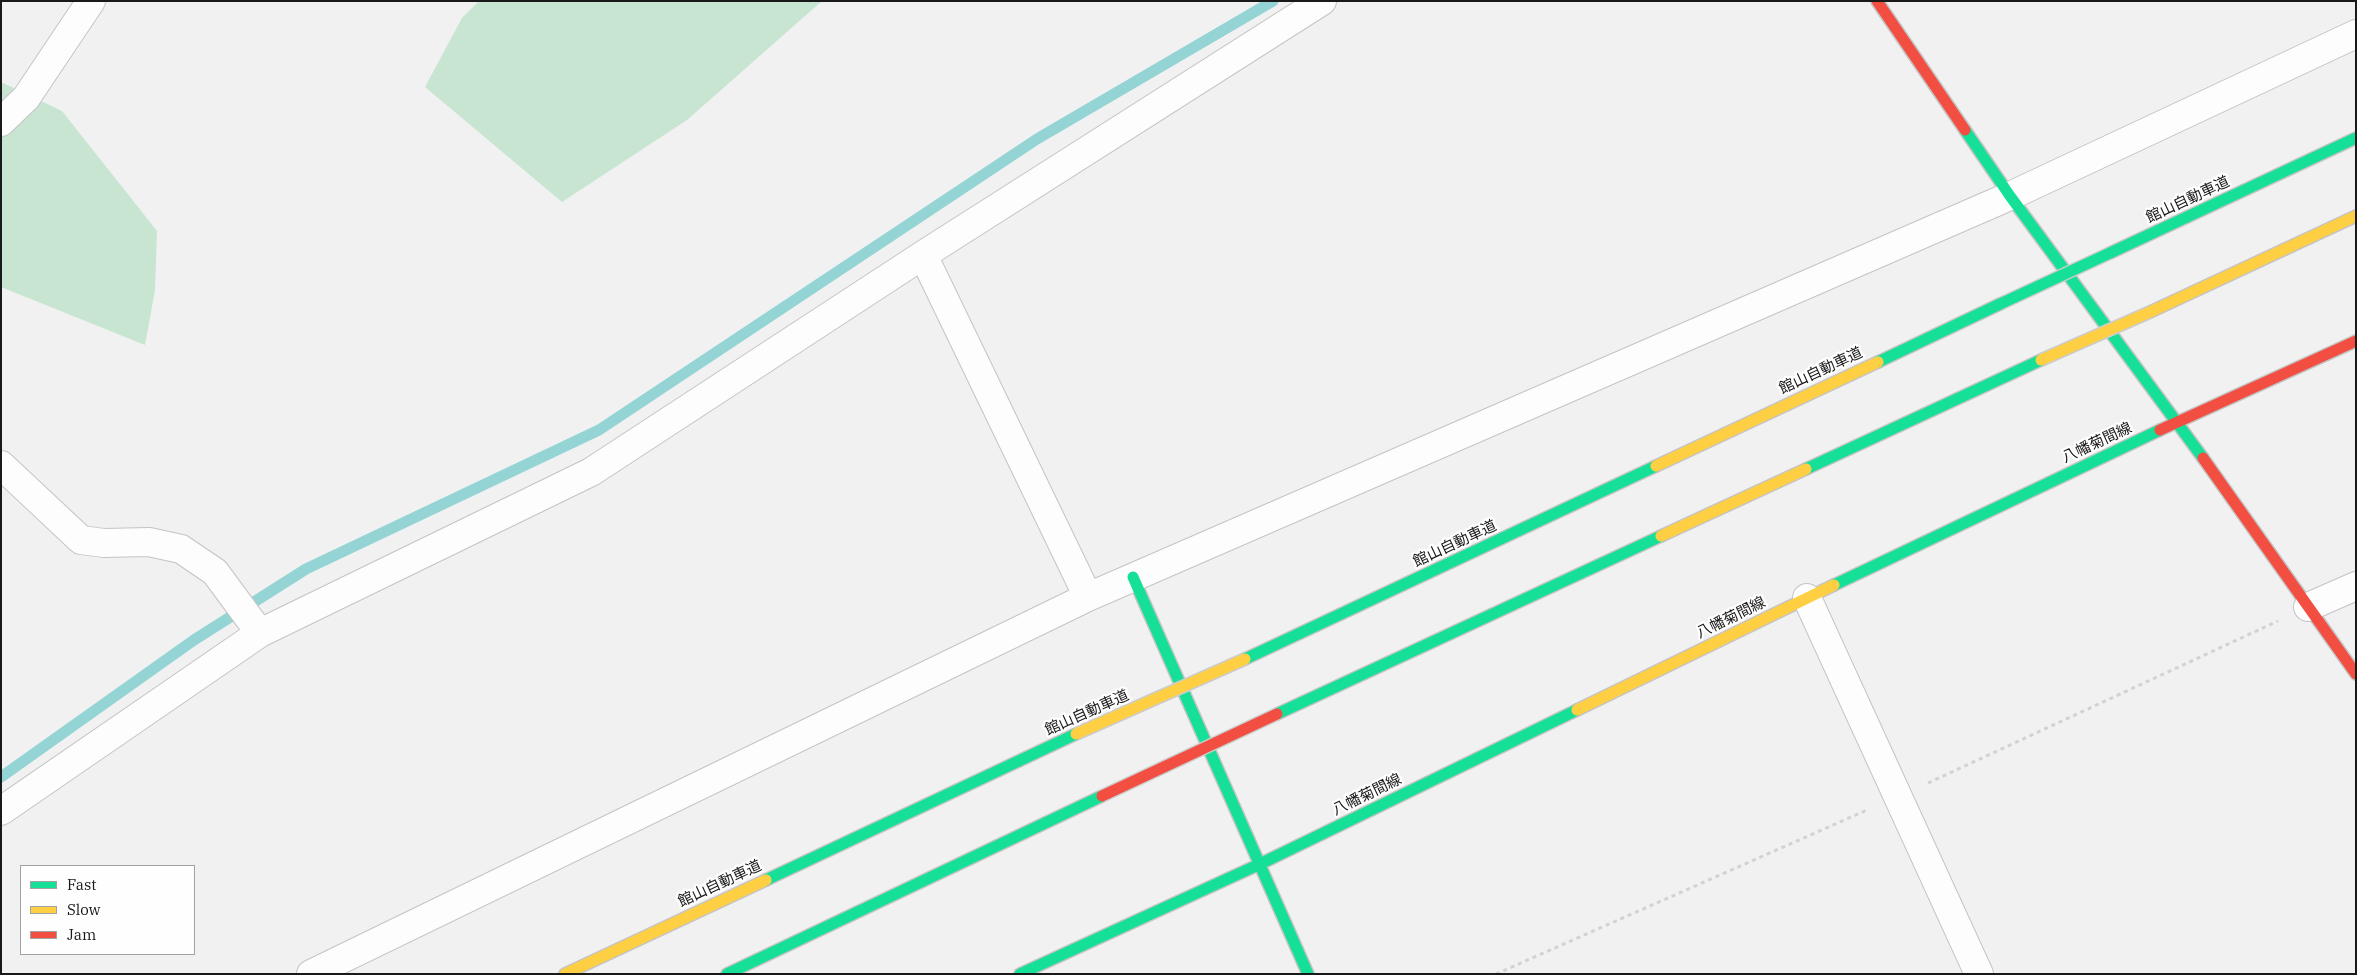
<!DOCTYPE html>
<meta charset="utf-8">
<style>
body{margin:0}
#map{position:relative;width:2357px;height:975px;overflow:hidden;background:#f1f1f2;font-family:"IBM Plex Serif",serif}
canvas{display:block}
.frame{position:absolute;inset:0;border:2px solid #19191a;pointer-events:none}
.legend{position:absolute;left:20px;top:865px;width:175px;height:90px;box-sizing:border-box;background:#fefeff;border:1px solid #a2a2a3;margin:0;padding:6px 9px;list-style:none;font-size:15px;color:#19191a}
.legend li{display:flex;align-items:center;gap:10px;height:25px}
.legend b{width:25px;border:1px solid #a2a2a3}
</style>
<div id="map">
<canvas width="2357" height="975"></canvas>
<div class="frame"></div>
<ul class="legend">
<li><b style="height:6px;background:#16e098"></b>Fast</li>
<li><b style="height:6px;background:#ffcf43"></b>Slow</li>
<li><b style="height:6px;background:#f24e42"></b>Jam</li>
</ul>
</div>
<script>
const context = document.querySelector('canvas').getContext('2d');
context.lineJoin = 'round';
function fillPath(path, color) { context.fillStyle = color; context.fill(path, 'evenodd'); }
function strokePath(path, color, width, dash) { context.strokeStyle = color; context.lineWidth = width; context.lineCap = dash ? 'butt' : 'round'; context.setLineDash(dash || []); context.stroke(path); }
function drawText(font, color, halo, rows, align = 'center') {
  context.font = font + ' "IBM Plex Serif","Noto Sans JP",serif'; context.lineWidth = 4.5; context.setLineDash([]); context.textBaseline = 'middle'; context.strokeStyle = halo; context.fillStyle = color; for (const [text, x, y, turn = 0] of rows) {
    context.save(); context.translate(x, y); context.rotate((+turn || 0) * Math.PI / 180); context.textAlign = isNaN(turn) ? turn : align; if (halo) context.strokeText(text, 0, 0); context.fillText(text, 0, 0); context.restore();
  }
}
const green = new Path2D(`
 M479 1H822L687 120 562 202 425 87 462 18Z
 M1 82 62 111 157 231 155 290 145 345 1 287Z`);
const stream = new Path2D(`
 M1 777 194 640 306 569 599 430 1037 139 1273 1`);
const path = new Path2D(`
 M1928 783 2278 621
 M1496 974 1867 810`);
const street = new Path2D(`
 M1 122 26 98 91 1
 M923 255 1088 597
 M1 465 81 540 104 543 149 542 181 549 215 572 260 633
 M1807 598 1979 974
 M2308 607 2356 586
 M1 811 260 633 591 472 923 255 1322 1
 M311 974 1088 597 2010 196 2356 34`);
const fast = new Path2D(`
 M1965 130 2010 196 2203 458
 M2110 253 2356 138
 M1878 362 2000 304
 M1806 469 2041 360
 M1133 577 1308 974
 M1834 585 2160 430
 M1245 659 1656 466
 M1277 714 1661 536
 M766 880 1076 734
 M727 974 1102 796
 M1020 974 1260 864 1577 710`);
const slow = new Path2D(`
 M2150 312 2356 216
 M1656 466 1878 362
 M1661 536 1806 469
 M1577 710 1834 585
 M565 974 766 880`);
const jam = new Path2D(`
 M1877 1 1965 130
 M2160 430 2356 341
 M2203 458 2356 674`);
const fastBridge = new Path2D(`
 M2000 304 2110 253`);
const slowBridge = new Path2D(`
 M2041 360 2150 312
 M1076 734 1245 659`);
const jamBridge = new Path2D(`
 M1102 796 1277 714`);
const streetNames = [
 ["館山自動車道",2188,200,-25],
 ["館山自動車道",1821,371,-25],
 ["八幡菊間線",2097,443,-25],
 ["館山自動車道",1455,544,-25],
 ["八幡菊間線",1731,618,-26],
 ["館山自動車道",1087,713,-24],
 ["八幡菊間線",1367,795,-26],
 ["館山自動車道",720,884,-25]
];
fillPath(green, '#c7e5d0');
strokePath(stream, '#94d4d5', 11);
strokePath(street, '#c4c4c4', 30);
strokePath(fast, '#c4c4c4', 14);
strokePath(slow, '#c4c4c4', 14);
strokePath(jam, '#c4c4c4', 14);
strokePath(path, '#d1d2d2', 3, [4, 4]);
strokePath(street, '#fdfdfd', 28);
strokePath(fast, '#16e098', 11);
strokePath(slow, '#ffcf43', 11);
strokePath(jam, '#f24e42', 11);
strokePath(fastBridge, '#ccc', 14, []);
strokePath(slowBridge, '#ccc', 14, []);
strokePath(jamBridge, '#ccc', 14, []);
strokePath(fastBridge, '#16e098', 11);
strokePath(slowBridge, '#ffcf43', 11);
strokePath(jamBridge, '#f24e42', 11);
drawText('15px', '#19191a', '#fefeff', streetNames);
</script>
